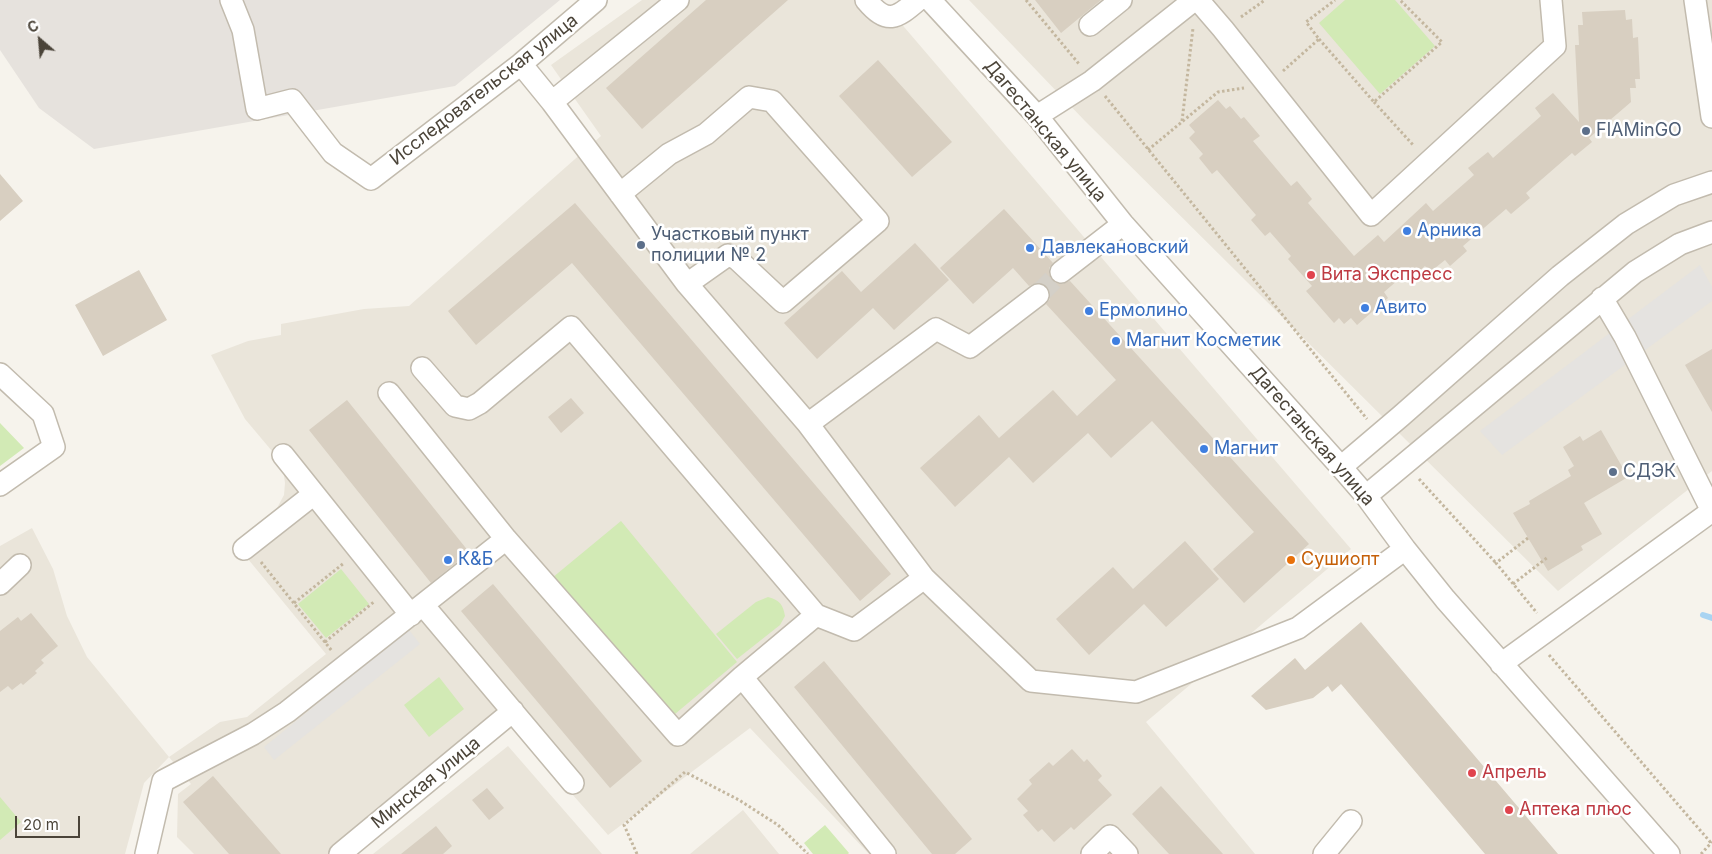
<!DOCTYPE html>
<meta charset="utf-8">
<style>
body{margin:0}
#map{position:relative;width:1712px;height:854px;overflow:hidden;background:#f6f3ec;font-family:Inter,sans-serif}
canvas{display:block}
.north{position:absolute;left:15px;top:15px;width:50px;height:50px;-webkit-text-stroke:4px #fff;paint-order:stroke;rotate:333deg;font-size:14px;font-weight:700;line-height:20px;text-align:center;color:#4b4439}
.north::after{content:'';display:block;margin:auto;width:18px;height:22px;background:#4b4439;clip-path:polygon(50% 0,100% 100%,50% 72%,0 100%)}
.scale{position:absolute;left:15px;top:816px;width:65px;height:22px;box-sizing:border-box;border:2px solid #4b4439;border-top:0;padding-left:6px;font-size:15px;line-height:18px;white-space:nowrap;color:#4b4439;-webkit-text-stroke:4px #fff;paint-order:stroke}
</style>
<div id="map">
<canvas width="1712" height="854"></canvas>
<div class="north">С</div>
<div class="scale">20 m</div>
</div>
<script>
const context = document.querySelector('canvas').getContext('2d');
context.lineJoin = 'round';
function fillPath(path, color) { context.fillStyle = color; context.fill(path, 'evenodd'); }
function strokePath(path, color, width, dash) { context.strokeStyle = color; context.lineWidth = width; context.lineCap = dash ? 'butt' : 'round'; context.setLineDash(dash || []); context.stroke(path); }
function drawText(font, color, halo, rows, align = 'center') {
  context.font = font + ' Inter,sans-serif'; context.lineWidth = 5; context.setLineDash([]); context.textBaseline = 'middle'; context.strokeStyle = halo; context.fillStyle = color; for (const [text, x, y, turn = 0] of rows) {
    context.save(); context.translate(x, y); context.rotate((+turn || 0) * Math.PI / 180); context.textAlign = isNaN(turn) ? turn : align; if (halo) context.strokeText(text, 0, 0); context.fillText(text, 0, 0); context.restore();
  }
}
const residential = new Path2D(`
 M642 0H881L1351 549 1146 722 1255 854H869L750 728 608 835 508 721 346 854H194L177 837 178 794 191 784 169 757 144 783 125 854H0V546L32 528 53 569 67 616 87 657 169 757 220 722 247 717 326 654 234 542 277 508 284 495 285 483 283 469 277 457 245 419 211 355 248 341 281 335V324L364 309 409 306 601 136 551 65Z
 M969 0H1712V471L1558 591 1085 121Z
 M508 746 602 854H373Z
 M743 810 779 854H690Z`);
const industrial = new Path2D(`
 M0 0H560L455 86 94 149 39 108 0 50Z`);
const green = new Path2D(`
 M1345 0H1395L1435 46 1380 94 1319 23Z
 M0 423 24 448 0 466Z
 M621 521 737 662 669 719 552 578Z
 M341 569 369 604 326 638 298 604Z
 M768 597C780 600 783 605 785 616L780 625 737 659 716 634 756 602Z
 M439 677 464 709 429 737 404 705Z
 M0 797 21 822 0 840Z
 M825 825 849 853 848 854H813L804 843Z`);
const parking = new Path2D(`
 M1700 265 1712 287V301L1502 455 1480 431Z
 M409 630 420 644 274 760 264 747Z`);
const stream = new Path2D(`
 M1703 615 1712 618`);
const building = new Path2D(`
 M706 0H788L642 129 606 88Z
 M1035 0H1101L1061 33Z
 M1625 10 1626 20 1632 19 1633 38 1638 37 1640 79H1635L1636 88H1630L1631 102 1589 138 1592 142 1575 156 1572 153 1526 193 1530 198 1511 214 1506 209 1463 246 1467 251 1450 266 1445 260 1430 272 1425 266 1417 273 1412 268 1384 292 1388 298 1357 325 1351 318 1344 324 1339 318 1334 323 1306 291 1312 286 1288 259 1291 256 1270 232 1265 236 1251 220 1256 215 1217 170 1212 174 1199 158 1203 154 1189 138 1195 132 1189 125 1218 100 1226 109 1230 106 1241 119 1244 117 1260 136 1253 141 1291 186 1297 181 1312 199 1308 203 1354 256 1378 235 1384 242 1426 203 1433 211 1474 175 1468 168 1488 152 1493 158 1541 116 1535 108 1553 93 1579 122 1575 45H1579L1578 25H1583L1582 12Z
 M878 60 952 142 912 177 839 96Z
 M0 174 23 201 0 221Z
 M575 203 891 574 860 601 572 263 476 345 448 311Z
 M1004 209 1053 263 1049 268V273L1051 280 1056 283 1062 284 1070 281 1309 544 1244 603 1213 569 1254 532 1152 421 1111 458 1088 433 1033 483 1009 457 955 507 920 468 979 415 999 438 1053 390 1077 416 1116 380 1046 304 1050 299V293L1048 288 1043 284 1036 283 1029 286 1013 268 973 304 940 268Z
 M915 243 949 280 894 330 873 308 817 359 784 323 842 271 861 292Z
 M139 270 167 320 103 356 75 305Z
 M1712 349V412L1685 365Z
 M571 398 584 413 561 433 548 417Z
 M347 400 469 552 431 583 309 430Z
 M1601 430 1628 477 1584 503 1602 534 1581 546 1583 550 1548 571 1513 513 1530 504 1529 501 1571 476 1568 470 1574 466 1563 447 1580 436 1583 441Z
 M1185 541 1219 579 1166 627 1144 604 1089 655 1056 619 1113 567 1133 589Z
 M493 584 642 761 610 788 461 611Z
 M31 613 58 646 41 660 44 663 35 671 37 673 23 685 21 683 12 690 8 686 0 692V631L18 617 21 621Z
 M1361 622 1558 854H1485L1341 684 1332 692 1328 686 1313 698 1266 710 1251 696 1295 658 1305 670Z
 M824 661 972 839 955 854H932L794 687Z
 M1072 749 1084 762 1087 759 1102 776 1098 780 1112 795 1074 830 1071 827 1054 842 1042 829 1038 832 1023 815 1028 811 1017 799 1032 784 1029 780 1049 762 1053 766Z
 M213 776 281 854H229L183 802Z
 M1161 786 1223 854H1169L1132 814Z
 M487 788 504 808 489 820 472 800Z
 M436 826 452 846 443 854H401Z`);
const minorTunnel = new Path2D(`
 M1038 295 1061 272`);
const path = new Path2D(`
 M1026 0 1079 64
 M1241 17 1265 0
 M1319 39 1374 102 1442 42 1400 0
 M1283 71 1319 39 1306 22 1335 0
 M1105 96 1367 419
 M1374 102 1414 146
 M1182 121 1193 28
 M1148 150 1218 92 1244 88
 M1419 479 1496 563
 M1528 538 1496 563 1537 613
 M261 562 332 651
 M1513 584 1548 557
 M294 603 344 563
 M325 642 375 601
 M1549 655 1712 844
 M637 854 624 825 685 772 739 800 778 825 808 854
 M1701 854 1712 842`);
const minor = new Path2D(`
 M231 0 243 30 257 109 292 100 333 153 371 179 521 64 596 0
 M866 0C887 25 896 19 918 0
 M930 0 1037 116 1123 224 1341 467 1366 496 1405 549 1445 599 1669 854
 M1198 0 1223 29 1371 215 1555 46 1551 0
 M1695 0 1712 117
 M1090 25 1121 0
 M521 64 552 102 687 284 808 424 924 578 1031 681 1136 692 1298 628 1405 549
 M552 102 678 0
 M1037 116 1092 81 1194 0
 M620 194 669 154 706 134 749 97 772 101 878 221 783 302 737 259 728 255 687 284
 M1061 272 1123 224
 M1602 298 1625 337 1712 511
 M422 368 455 406 469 409 480 403 571 327 816 615 854 630 924 578
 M0 374 43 414 54 447 0 485
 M389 393 506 539 678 735 742 677 816 615
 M808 424 936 329 970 347 1038 295
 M283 455 411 615
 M1341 467 1401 416 1560 276 1626 224 1674 195 1712 182
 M1366 496 1635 272 1680 244 1712 232
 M244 549 314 494
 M0 584 20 565
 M423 605 573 783
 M1501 664 1712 511
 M742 677 885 854
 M146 854 163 781 253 734 287 712 506 539
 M340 854 513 711
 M1092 854 1110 836 1127 854
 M1324 854 1351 821`);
const markers = [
 [1586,131,5,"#5c6f8a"],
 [1407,231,5,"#3f7fe0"],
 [641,245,5,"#5c6f8a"],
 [1030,248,5,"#3f7fe0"],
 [1311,275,5,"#e0444e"],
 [1365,308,5,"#3f7fe0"],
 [1089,311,5,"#3f7fe0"],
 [1116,341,5,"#3f7fe0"],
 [1204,449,5,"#3f7fe0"],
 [1613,472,5,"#5c6f8a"],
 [448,560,5,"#3f7fe0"],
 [1291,560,5,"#e8710a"],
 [1472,773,5,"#e0444e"],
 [1509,810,5,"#e0444e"]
];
const streetNames = [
 ["Исследовательская улица",484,90,-38],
 ["Дагестанская улица",1045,131,50],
 ["Дагестанская улица",1312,436,49],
 ["Минская улица",426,783,-39]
];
const serviceNames = [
 ["FlAMinGO",1596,131],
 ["Участковый пункт",651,235],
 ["полиции № 2",651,256],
 ["СДЭК",1623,472]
];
const shopNames = [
 ["Арника",1417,231],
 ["Давлекановский",1040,248],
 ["Авито",1375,308],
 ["Ермолино",1099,311],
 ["Магнит Косметик",1126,341],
 ["Магнит",1214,449],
 ["К&Б",458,560]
];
const healthNames = [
 ["Вита Экспресс",1321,275],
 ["Апрель",1482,773],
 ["Аптека плюс",1519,810]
];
const foodNames = [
 ["Сушиопт",1301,560]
];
fillPath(residential, '#eae5da');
fillPath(industrial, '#e6e2dd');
fillPath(green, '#d2eab5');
fillPath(parking, '#e5e3e0');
strokePath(stream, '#a9d4f2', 6);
fillPath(building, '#d8cfc1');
strokePath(minorTunnel, '#d4d0c8', 21, [21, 11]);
strokePath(minor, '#c2bbae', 24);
strokePath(path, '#c4b79f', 3, [2.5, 2.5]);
strokePath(minor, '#fff', 21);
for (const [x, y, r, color] of markers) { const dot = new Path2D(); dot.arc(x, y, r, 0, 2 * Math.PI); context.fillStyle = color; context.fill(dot); strokePath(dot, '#fff', 2); }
drawText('18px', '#4b4439', '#fff', streetNames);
drawText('18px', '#4e5e75', '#fff', serviceNames, 'left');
drawText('18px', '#366cbe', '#fff', shopNames, 'left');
drawText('18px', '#be3a42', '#fff', healthNames, 'left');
drawText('18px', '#c56008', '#fff', foodNames, 'left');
</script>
